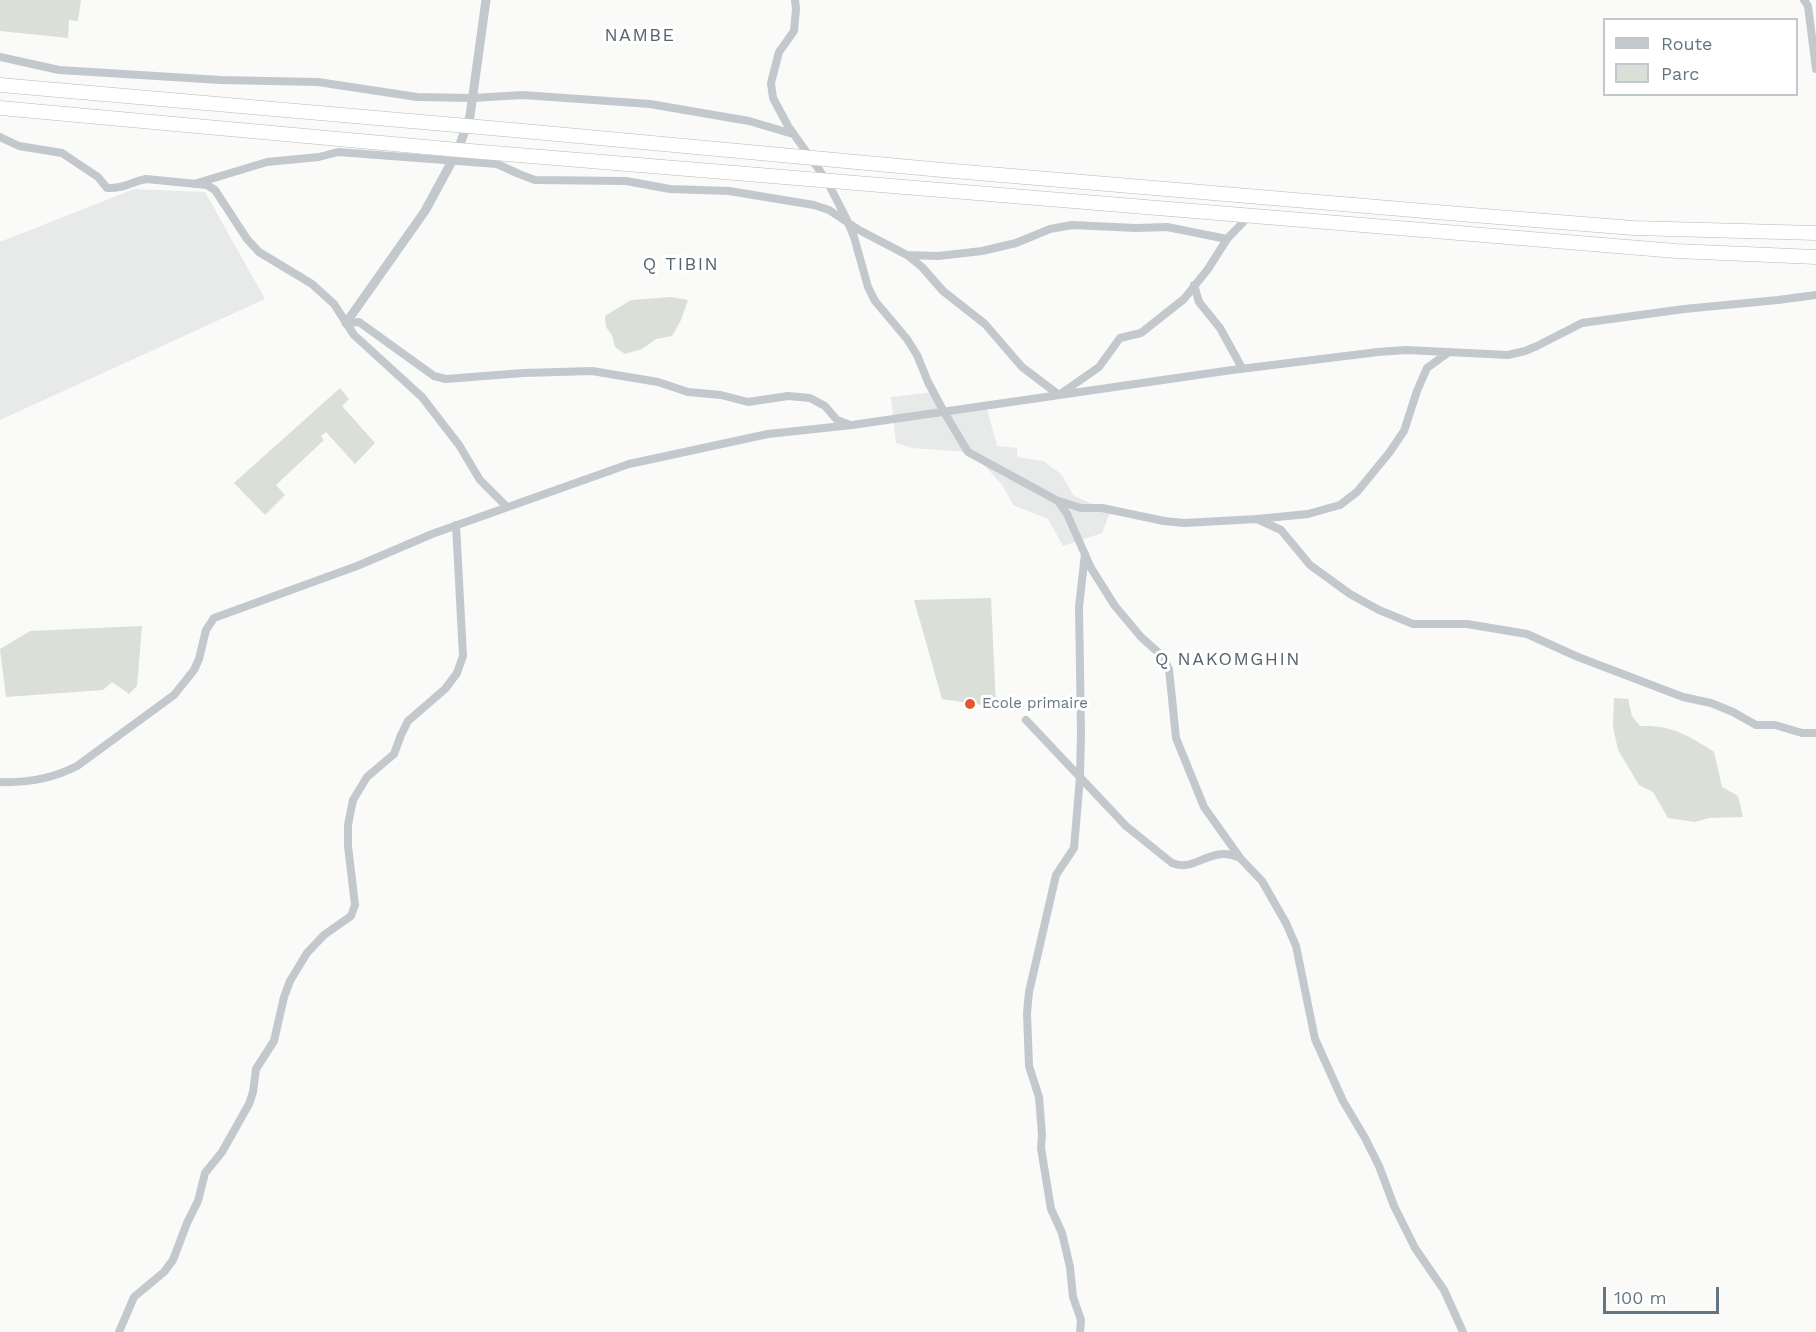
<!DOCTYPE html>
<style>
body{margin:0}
#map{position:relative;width:1816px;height:1332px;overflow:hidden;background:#fafaf8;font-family:"Work Sans",sans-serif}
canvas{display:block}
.legend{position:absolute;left:1603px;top:18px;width:195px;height:78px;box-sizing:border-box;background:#fff;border:2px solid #c1c8cd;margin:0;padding:8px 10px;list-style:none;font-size:18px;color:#657683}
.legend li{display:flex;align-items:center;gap:12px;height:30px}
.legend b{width:30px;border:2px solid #c1c8cd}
.scale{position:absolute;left:1603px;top:1287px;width:116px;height:27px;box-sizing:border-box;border:3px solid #657683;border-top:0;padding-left:8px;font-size:18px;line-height:21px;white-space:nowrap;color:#657683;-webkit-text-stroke:4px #fff;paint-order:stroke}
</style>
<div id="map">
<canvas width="1816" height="1332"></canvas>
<ul class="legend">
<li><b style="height:8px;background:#c3c8cc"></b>Route</li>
<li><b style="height:16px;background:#dadfd7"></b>Parc</li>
</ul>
<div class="scale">100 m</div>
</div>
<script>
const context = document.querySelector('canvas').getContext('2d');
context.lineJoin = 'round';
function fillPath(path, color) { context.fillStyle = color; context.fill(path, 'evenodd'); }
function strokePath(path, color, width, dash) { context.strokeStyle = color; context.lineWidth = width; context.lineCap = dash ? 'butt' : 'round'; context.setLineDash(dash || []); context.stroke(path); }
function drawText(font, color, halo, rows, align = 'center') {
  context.font = font + ' "Work Sans",sans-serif'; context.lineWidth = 6; context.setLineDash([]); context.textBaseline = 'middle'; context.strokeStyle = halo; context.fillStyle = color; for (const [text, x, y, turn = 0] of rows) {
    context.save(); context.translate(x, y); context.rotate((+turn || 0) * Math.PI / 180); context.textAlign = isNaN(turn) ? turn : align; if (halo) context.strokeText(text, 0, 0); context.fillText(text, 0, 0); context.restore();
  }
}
const built = new Path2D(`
 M134 189 205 192 265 299 0 420V242Z
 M934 392 944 412 986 405 997 446 1017 448V457L1043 461 1061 474 1074 496 1102 508 1111 510 1102 533 1063 546 1048 519 1013 505 1003 486 984 465 968 452 912 448 896 443 891 397Z`);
const green = new Path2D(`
 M0 0H81L78 21 69 20 68 38 0 31Z
 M671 297 688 300 681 320 672 336 656 339 642 349 625 354 615 347 612 335 606 327 605 316 631 300Z
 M340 388 349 399 342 406 375 443 355 464 326 432 321 436 324 440 276 485 285 495 265 515 234 483Z
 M991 598 996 707 942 699 914 600Z
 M142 626 137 686 129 694 112 682 103 690 6 697 0 649 30 631Z
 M1614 698 1628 699 1632 716 1640 726C1672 725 1688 735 1714 752L1722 787 1738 796 1743 817 1709 818 1695 822 1668 818 1653 792 1639 785 1618 750 1613 727Z`);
const minor = new Path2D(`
 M795 0 796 9 794 31 779 52 771 83 773 98 788 126 827 181 847 220 854 237 868 287 875 301 907 339 917 355 928 382 944 412 968 452 1058 501 1067 514 1091 568 1115 606 1141 637 1161 655 1169 669 1176 738 1204 807 1241 859 1262 881 1286 923 1296 946 1315 1039 1343 1101 1365 1138 1379 1166 1394 1206 1415 1248 1444 1290 1463 1332
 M1804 0 1808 6 1816 69
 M0 57 59 70 221 80 318 82 417 97 472 98 523 95 650 104 749 121 793 134
 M0 137 19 146 62 153 98 177 107 188C123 189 131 182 146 179L207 185 215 190 247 239 259 252 312 284 334 304 354 335 422 397 459 445 480 480 507 507
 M194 184 267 162 319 157 338 152 497 164 519 174 535 180 626 181 670 189 729 191 814 205 829 210 859 230 907 255 922 267 943 291 985 324 1022 367 1059 395 1099 367 1120 338 1141 333 1184 299 1208 269 1227 239
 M907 255 938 256 982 251 1016 243 1050 229 1072 225 1136 228 1167 227 1227 239 1250 215
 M1194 285 1199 302 1220 328 1242 368
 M346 323 359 322 434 376 446 379 523 373 592 371 658 382 688 392 721 395 748 402 788 396 810 398 825 406 837 420 848 424
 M1059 501 1081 508H1102L1164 521 1184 523 1257 519 1308 514 1340 505 1357 492 1389 453 1404 431 1417 391 1427 368 1449 352
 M1257 519 1281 530 1310 565 1350 594 1379 610 1413 624H1467L1527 634 1578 657 1683 697 1711 703 1733 712 1756 725H1775L1802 733H1816
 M1026 720 1126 826 1172 863C1197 873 1209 844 1240 858
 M0 782C26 783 54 778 77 766L174 695 194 670 199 659 206 630 214 618 357 566 432 534 629 464 768 434 852 425 1232 370 1378 352 1406 350 1508 355 1525 351 1537 346 1582 323 1684 309 1778 300 1816 295
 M119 1332 134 1297 164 1272 173 1260 187 1223 198 1201 205 1173 222 1152 249 1104 253 1092 256 1069 274 1041 284 997 290 981 307 953 324 935 351 916 355 905 348 846V825L353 800 367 777 394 754 401 735 408 721 445 689 457 673 463 656 456 525
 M1080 1332 1081 1320 1073 1297 1070 1267 1062 1233 1051 1209 1041 1148 1042 1135 1039 1097 1029 1066 1027 1013 1029 992 1056 875 1074 848 1080 777 1081 733 1079 607 1085 554`);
const tertiary = new Path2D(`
 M346 323 425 211 458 150 470 116 486 0`);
const trunk = new Path2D(`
 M0 85 513 130 942 170 1460 214 1633 228 1816 233
 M0 108 458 150 1676 251 1816 257`);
const markers = [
 [970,704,6,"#e4572e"]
];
const poiNames = [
 ["Ecole primaire",982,704]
];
const quarterNames = [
 ["NAMBE",640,36],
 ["Q TIBIN",681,265],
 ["Q NAKOMGHIN",1228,660]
];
fillPath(built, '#e8e9e9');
fillPath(green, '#dadfd7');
strokePath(trunk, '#b4b9bd', 15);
strokePath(minor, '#c3c8cc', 8);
strokePath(tertiary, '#c3c8cc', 9);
strokePath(trunk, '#fff', 14);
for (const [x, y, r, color] of markers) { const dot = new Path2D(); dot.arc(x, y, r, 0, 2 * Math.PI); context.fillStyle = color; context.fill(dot); strokePath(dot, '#fff', 2); }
drawText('15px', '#657683', '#fff', poiNames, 'left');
context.letterSpacing = '1.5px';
drawText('18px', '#57646e', '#fff', quarterNames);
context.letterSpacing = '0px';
</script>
